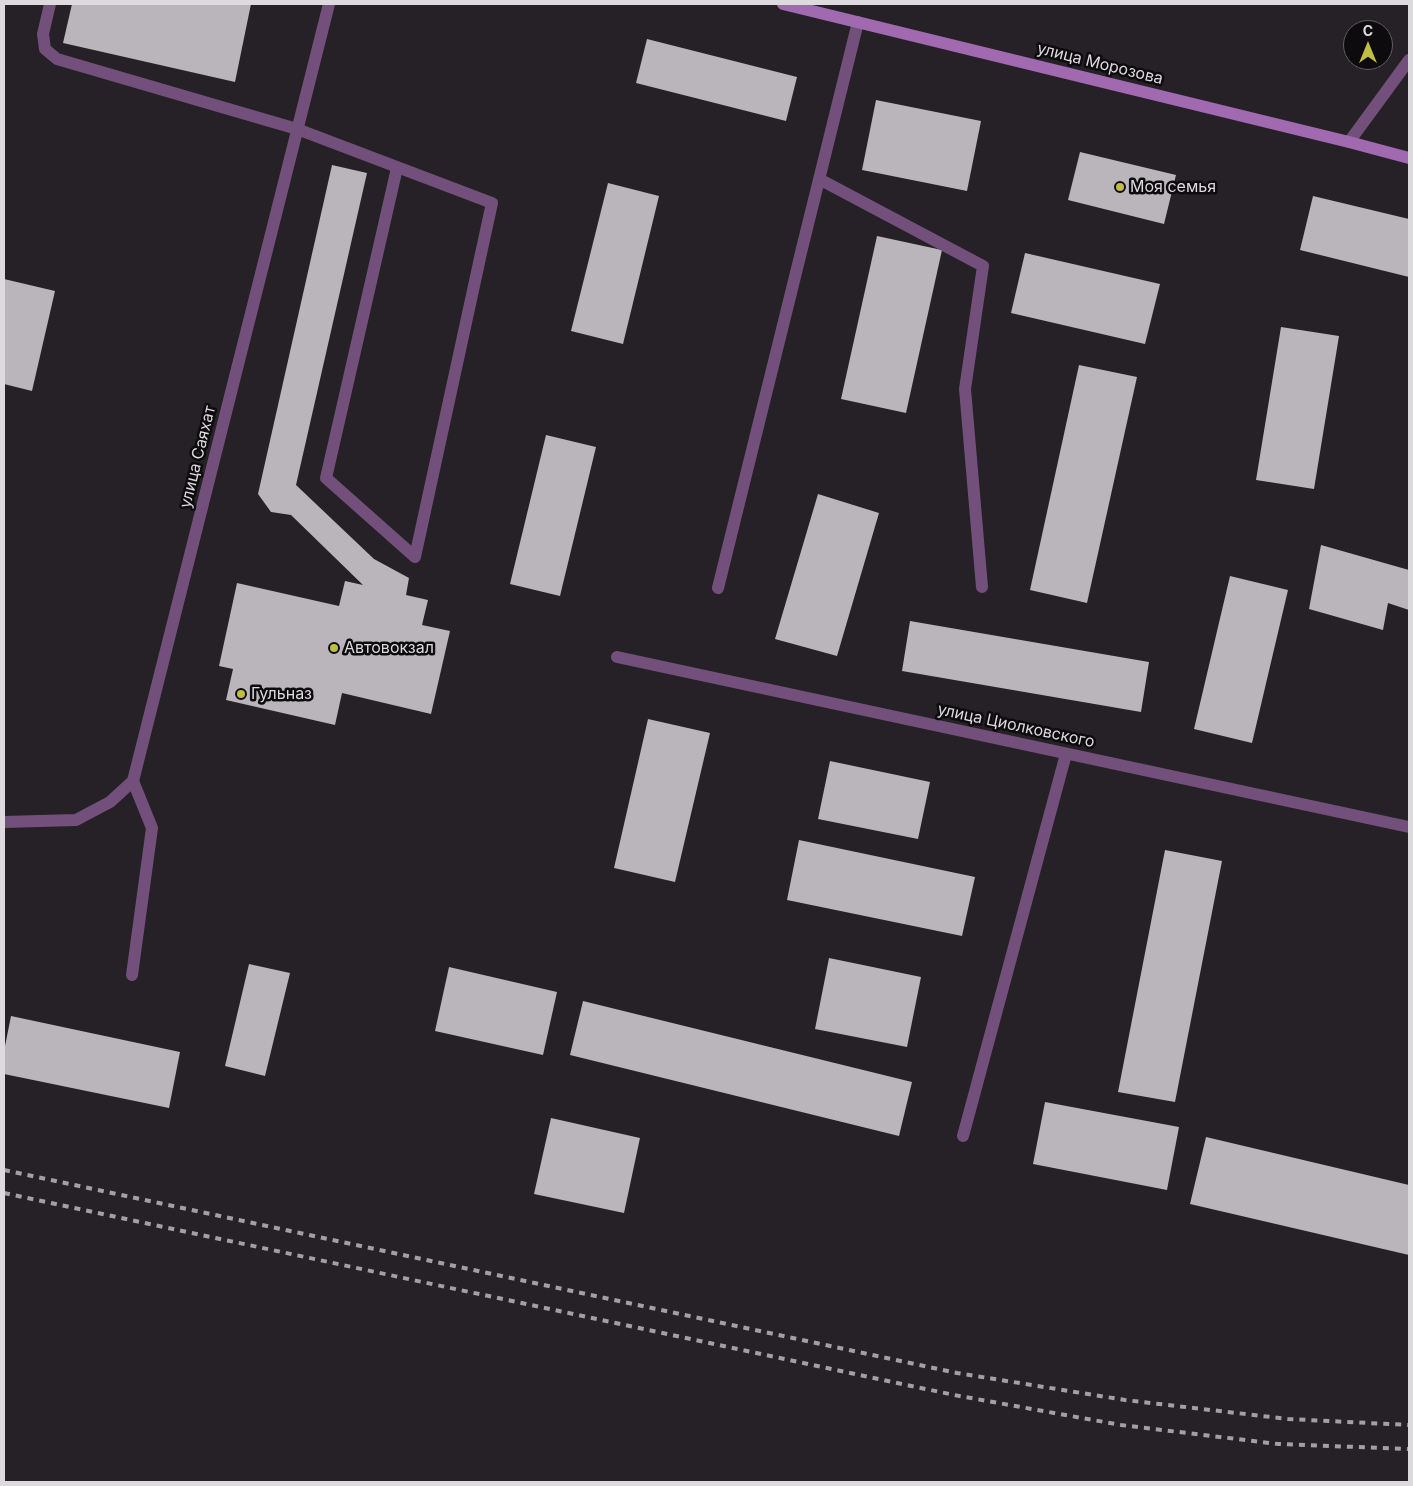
<!DOCTYPE html>
<meta charset="utf-8">
<style>
body{margin:0}
#map{position:relative;width:1413px;height:1486px;overflow:hidden;background:#252126;font-family:Inter,sans-serif}
canvas{display:block}
.frame{position:absolute;inset:0;border:5px solid #dddade;pointer-events:none}
.north{position:absolute;left:1343px;top:20px;width:50px;height:50px;box-sizing:border-box;background:#0d0b0d;border:1px solid #605e61;border-radius:50%;rotate:0deg;font-size:14px;font-weight:700;line-height:20px;text-align:center;color:#dddade}
.north::after{content:'';display:block;margin:auto;width:18px;height:22px;background:#bfbe42;clip-path:polygon(50% 0,100% 100%,50% 72%,0 100%)}
</style>
<div id="map">
<canvas width="1413" height="1486"></canvas>
<div class="frame"></div>
<div class="north">С</div>
</div>
<script>
const context = document.querySelector('canvas').getContext('2d');
context.lineJoin = 'round';
function fillPath(path, color) { context.fillStyle = color; context.fill(path, 'evenodd'); }
function strokePath(path, color, width, dash) { context.strokeStyle = color; context.lineWidth = width; context.lineCap = dash ? 'butt' : 'round'; context.setLineDash(dash || []); context.stroke(path); }
function drawText(font, color, halo, rows, align = 'center') {
  context.font = font + ' Inter,sans-serif'; context.lineWidth = 5; context.setLineDash([]); context.textBaseline = 'middle'; context.strokeStyle = halo; context.fillStyle = color; for (const [text, x, y, turn = 0] of rows) {
    context.save(); context.translate(x, y); context.rotate((+turn || 0) * Math.PI / 180); context.textAlign = isNaN(turn) ? turn : align; if (halo) context.strokeText(text, 0, 0); context.fillText(text, 0, 0); context.restore();
  }
}
const building = new Path2D(`
 M72 4H251L235 82 63 43Z
 M647 39 797 77 786 121 636 83Z
 M876 100 981 121 967 191 862 170Z
 M1080 152 1176 175 1164 224 1068 200Z
 M332 165 367 173 296 485 374 559 409 578 406 595 428 600 422 625 450 631 431 714 342 693 335 725 226 700 233 669 219 666 237 583 339 606 345 581 363 585 291 515 271 512 258 494Z
 M608 183 659 196 623 344 571 331Z
 M1313 196 1409 219V277L1300 250Z
 M877 236 942 250 906 413 841 399Z
 M1025 253 1160 284 1145 344 1011 313Z
 M4 279 55 291 32 391 4 384Z
 M1281 327 1339 336 1314 489 1256 480Z
 M1079 365 1137 377 1087 603 1030 590Z
 M546 435 596 447 560 596 510 584Z
 M818 494 879 513 837 656 775 639Z
 M1321 545 1409 570V610L1388 603 1383 630 1309 609Z
 M1230 576 1288 590 1252 743 1194 729Z
 M910 621 1149 662 1141 712 902 671Z
 M648 719 710 733 675 882 614 868Z
 M830 761 930 782 918 839 818 819Z
 M799 840 975 877 962 936 787 900Z
 M1165 850 1222 861 1175 1102 1118 1092Z
 M829 958 921 977 907 1047 815 1029Z
 M249 964 290 973 265 1076 225 1066Z
 M449 967 557 992 543 1055 435 1031Z
 M583 1001 912 1082 899 1136 570 1055Z
 M11 1016 180 1052 169 1108 4 1074V1051Z
 M1045 1102 1179 1127 1167 1190 1033 1164Z
 M551 1118 640 1138 624 1213 534 1194Z
 M1206 1137 1409 1185V1255L1190 1204Z`);
const service = new Path2D(`
 M50 4 43 34 45 49 57 59 297 129 492 203 415 557 326 478 397 168
 M819 179 983 266 965 389 982 587
 M718 588 858 22
 M132 975 152 828 133 781
 M963 1136 1066 754`);
const minor = new Path2D(`
 M617 657 1409 827
 M4 822 76 820 110 802 133 781 329 4`);
const tertiary = new Path2D(`
 M1349 142 1409 60`);
const secondary = new Path2D(`
 M783 4 1349 142 1409 158`);
const rail = new Path2D(`
 M4 1170 957 1373 1125 1400 1288 1419 1409 1425
 M4 1193 954 1395 1121 1425 1278 1444 1409 1449`);
const markers = [
 [1120,187,5,"#bfbe42"],
 [334,648,5,"#bfbe42"],
 [241,694,5,"#bfbe42"]
];
const streetNames = [
 ["улица Морозова",1100,64,14],
 ["улица Саяхат",198,457,-76],
 ["улица Циолковского",1016,726,12]
];
const poiNames = [
 ["Моя семья",1130,187],
 ["Автовокзал",344,648],
 ["Гульназ",251,694]
];
fillPath(building, '#bab4bb');
strokePath(service, '#73507c', 12);
strokePath(minor, '#73507c', 12);
strokePath(tertiary, '#73507c', 12);
strokePath(secondary, '#a169b0', 12);
strokePath(rail, '#a3a0a4', 4, [6, 6]);
for (const [x, y, r, color] of markers) { const dot = new Path2D(); dot.arc(x, y, r, 0, 2 * Math.PI); context.fillStyle = color; context.fill(dot); strokePath(dot, '#0d0b0d', 2); }
drawText('16px', '#dddade', '#0d0b0d', streetNames);
drawText('16px', '#dddade', '#0d0b0d', poiNames, 'left');
</script>
